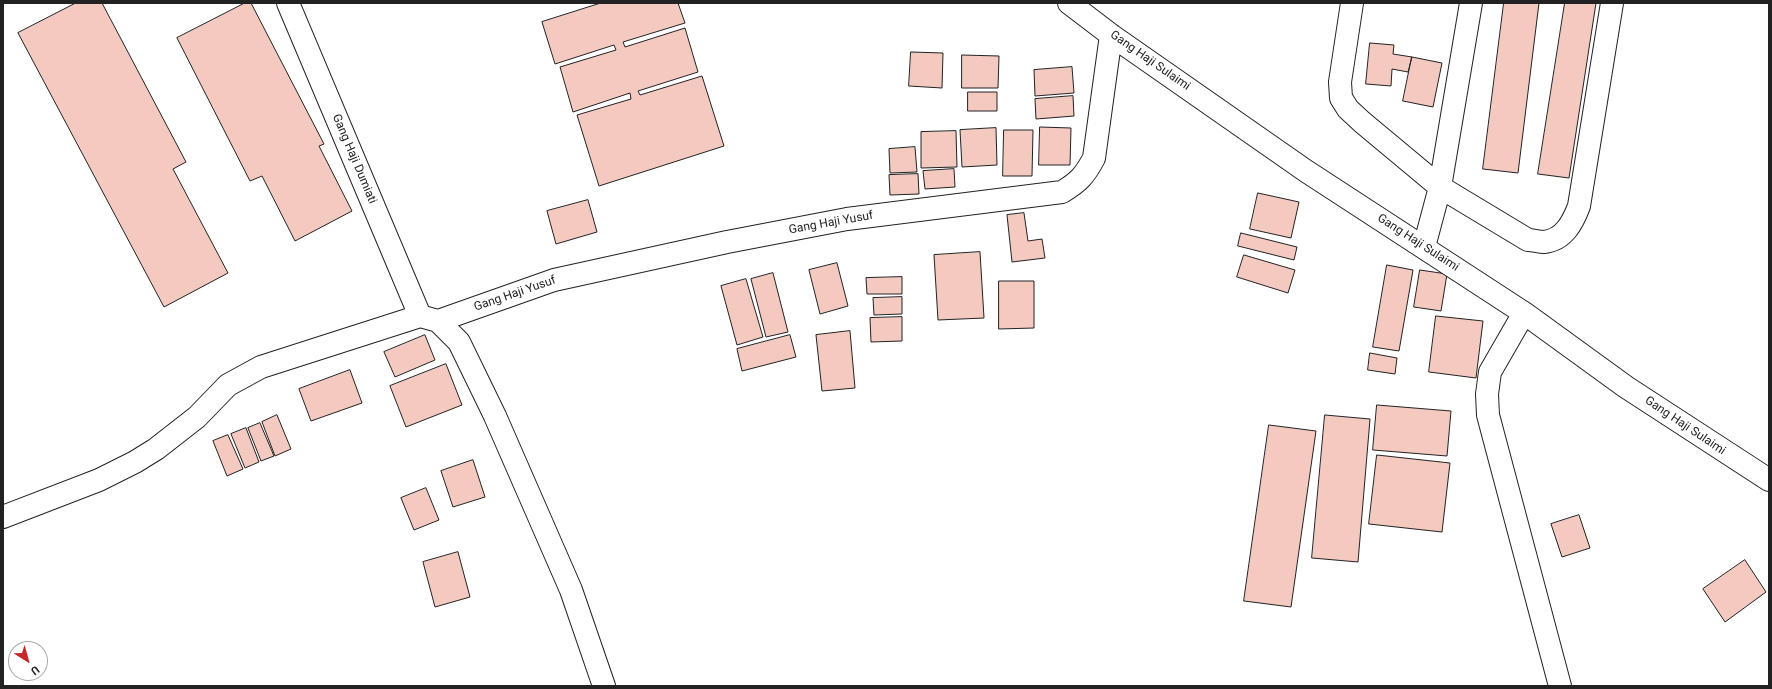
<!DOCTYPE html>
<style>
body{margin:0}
#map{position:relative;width:1772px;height:689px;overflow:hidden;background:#fff;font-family:Roboto,sans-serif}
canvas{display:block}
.frame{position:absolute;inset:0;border:4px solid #222;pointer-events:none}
.north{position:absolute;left:8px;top:641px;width:40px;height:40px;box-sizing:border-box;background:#fff;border:1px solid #a7a7a7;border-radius:50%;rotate:143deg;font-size:11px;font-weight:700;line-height:16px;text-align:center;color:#222}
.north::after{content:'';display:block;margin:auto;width:14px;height:18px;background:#c62828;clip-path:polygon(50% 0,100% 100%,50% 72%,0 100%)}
</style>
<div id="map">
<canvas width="1772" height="689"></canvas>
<div class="frame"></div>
<div class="north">U</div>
</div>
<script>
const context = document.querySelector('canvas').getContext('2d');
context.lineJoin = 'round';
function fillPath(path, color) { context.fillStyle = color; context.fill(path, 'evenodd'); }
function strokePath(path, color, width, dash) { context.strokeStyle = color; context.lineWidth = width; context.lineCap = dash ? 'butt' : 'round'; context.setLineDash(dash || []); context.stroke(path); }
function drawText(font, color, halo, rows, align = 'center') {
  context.font = font + ' Roboto,sans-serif'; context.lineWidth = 3; context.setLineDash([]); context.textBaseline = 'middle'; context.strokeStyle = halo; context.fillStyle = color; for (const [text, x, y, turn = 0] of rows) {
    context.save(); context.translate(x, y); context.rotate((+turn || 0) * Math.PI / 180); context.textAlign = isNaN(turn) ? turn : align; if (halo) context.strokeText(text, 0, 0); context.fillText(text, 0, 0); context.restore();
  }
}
const building = new Path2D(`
 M76 3H102L186 162 173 169 228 273 164 307 18 33Z
 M245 3H251L324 144 319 146 352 211 295 241 262 176 250 181 177 38Z
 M601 3H678L685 23 623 42 625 47 685 28 698 72 638 91 640 95 702 76 724 146 599 186 577 115 631 99 630 93 573 112 560 67 616 50 614 45 555 64 542 22Z
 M1504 3H1539L1518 173 1483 169Z
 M1565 3H1596L1569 178 1538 174Z
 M1370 43 1394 45 1393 54 1412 57 1408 72 1392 69 1391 86 1366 84Z
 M911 52 943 53 942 88 909 86Z
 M962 55 999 56 998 88H962Z
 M1412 57 1442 63 1433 107 1403 101Z
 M1072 67 1074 93 1035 96 1034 70Z
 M968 92H997V111H968Z
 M1073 96 1074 116 1036 119 1035 99Z
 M1040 127 1071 128 1070 165H1039Z
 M996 128 997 165 962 167 960 130Z
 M1004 130H1033L1032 176H1003Z
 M956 131 957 167 921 168V132Z
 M915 147 917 172 890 173 889 149Z
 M954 169 955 187 925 189 923 171Z
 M918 174 919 194 890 195 889 175Z
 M1258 193 1299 202 1291 238 1250 229Z
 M588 200 597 232 556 244 547 211Z
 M1024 213 1028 241 1042 239 1045 258 1012 262 1007 215Z
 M1241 233 1297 247 1294 260 1238 246Z
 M980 252 984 318 938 320 934 255Z
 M1244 255 1295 270 1288 293 1237 277Z
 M837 263 848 306 820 314 809 270Z
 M1387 265 1413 270 1399 351 1373 347Z
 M1420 270 1447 274 1441 311 1414 307Z
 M773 273 788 332 766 337 751 279Z
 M902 277V294H867L866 278Z
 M746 279 763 337 737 345 721 286Z
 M999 281H1034V328L999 329Z
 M902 297V314L874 315 873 298Z
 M1436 316 1483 321 1476 378 1429 372Z
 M902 317V341L871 342 870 318Z
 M850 331 855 388 822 391 816 335Z
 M425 335 435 360 395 377 384 352Z
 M790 335 796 357 742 371 737 349Z
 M1370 353 1397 358 1395 374 1368 370Z
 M446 364 462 405 406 427 390 386Z
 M350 370 362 403 311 421 299 389Z
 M1377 405 1451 411 1447 456 1373 450Z
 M277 415 291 449 275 456 262 422Z
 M1325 415 1370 419 1358 562 1312 558Z
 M260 423 274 456 261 461 248 428Z
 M1269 425 1316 431 1291 607 1244 601Z
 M246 428 259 462 245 468 231 434Z
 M228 435 243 469 227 476 213 441Z
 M1377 455 1450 463 1442 532 1369 524Z
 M473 460 485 497 453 507 441 471Z
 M426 488 439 520 414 530 401 498Z
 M1579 515 1590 548 1562 557 1551 524Z
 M458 552 470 597 435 607 423 562Z
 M1745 560 1766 592 1725 622 1703 589Z`);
const street = new Path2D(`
 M288 3 420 316
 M1069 3 1111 35 1306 171 1524 313 1626 387 1769 480
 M1352 3 1340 82 1341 98 1348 109 1362 122 1440 187 1528 240C1533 240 1539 242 1544 242 1564 240 1573 222 1579 206L1612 3
 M1424 247 1440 187 1471 3
 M1524 313 1490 372 1487 394 1488 415 1560 686
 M438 321 554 280 727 242 847 219 1062 192C1079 182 1085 175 1094 158L1111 35
 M3 517 99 480 135 462 156 449 197 417 228 385 261 367 420 316 438 321 459 342 495 416 571 590 604 686`);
const streetNames = [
 ["Gang Haji Sulaimi",1150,61,35],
 ["Gang Haji Dumiati",354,159,67],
 ["Gang Haji Yusuf",831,223,-10],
 ["Gang Haji Sulaimi",1418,243,33],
 ["Gang Haji Yusuf",515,294,-19],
 ["Gang Haji Sulaimi",1685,426,34]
];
fillPath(building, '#f3c9c0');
strokePath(building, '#222', 1);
strokePath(street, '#222', 24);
strokePath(street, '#fff', 22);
drawText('12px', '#222', '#fff', streetNames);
</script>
